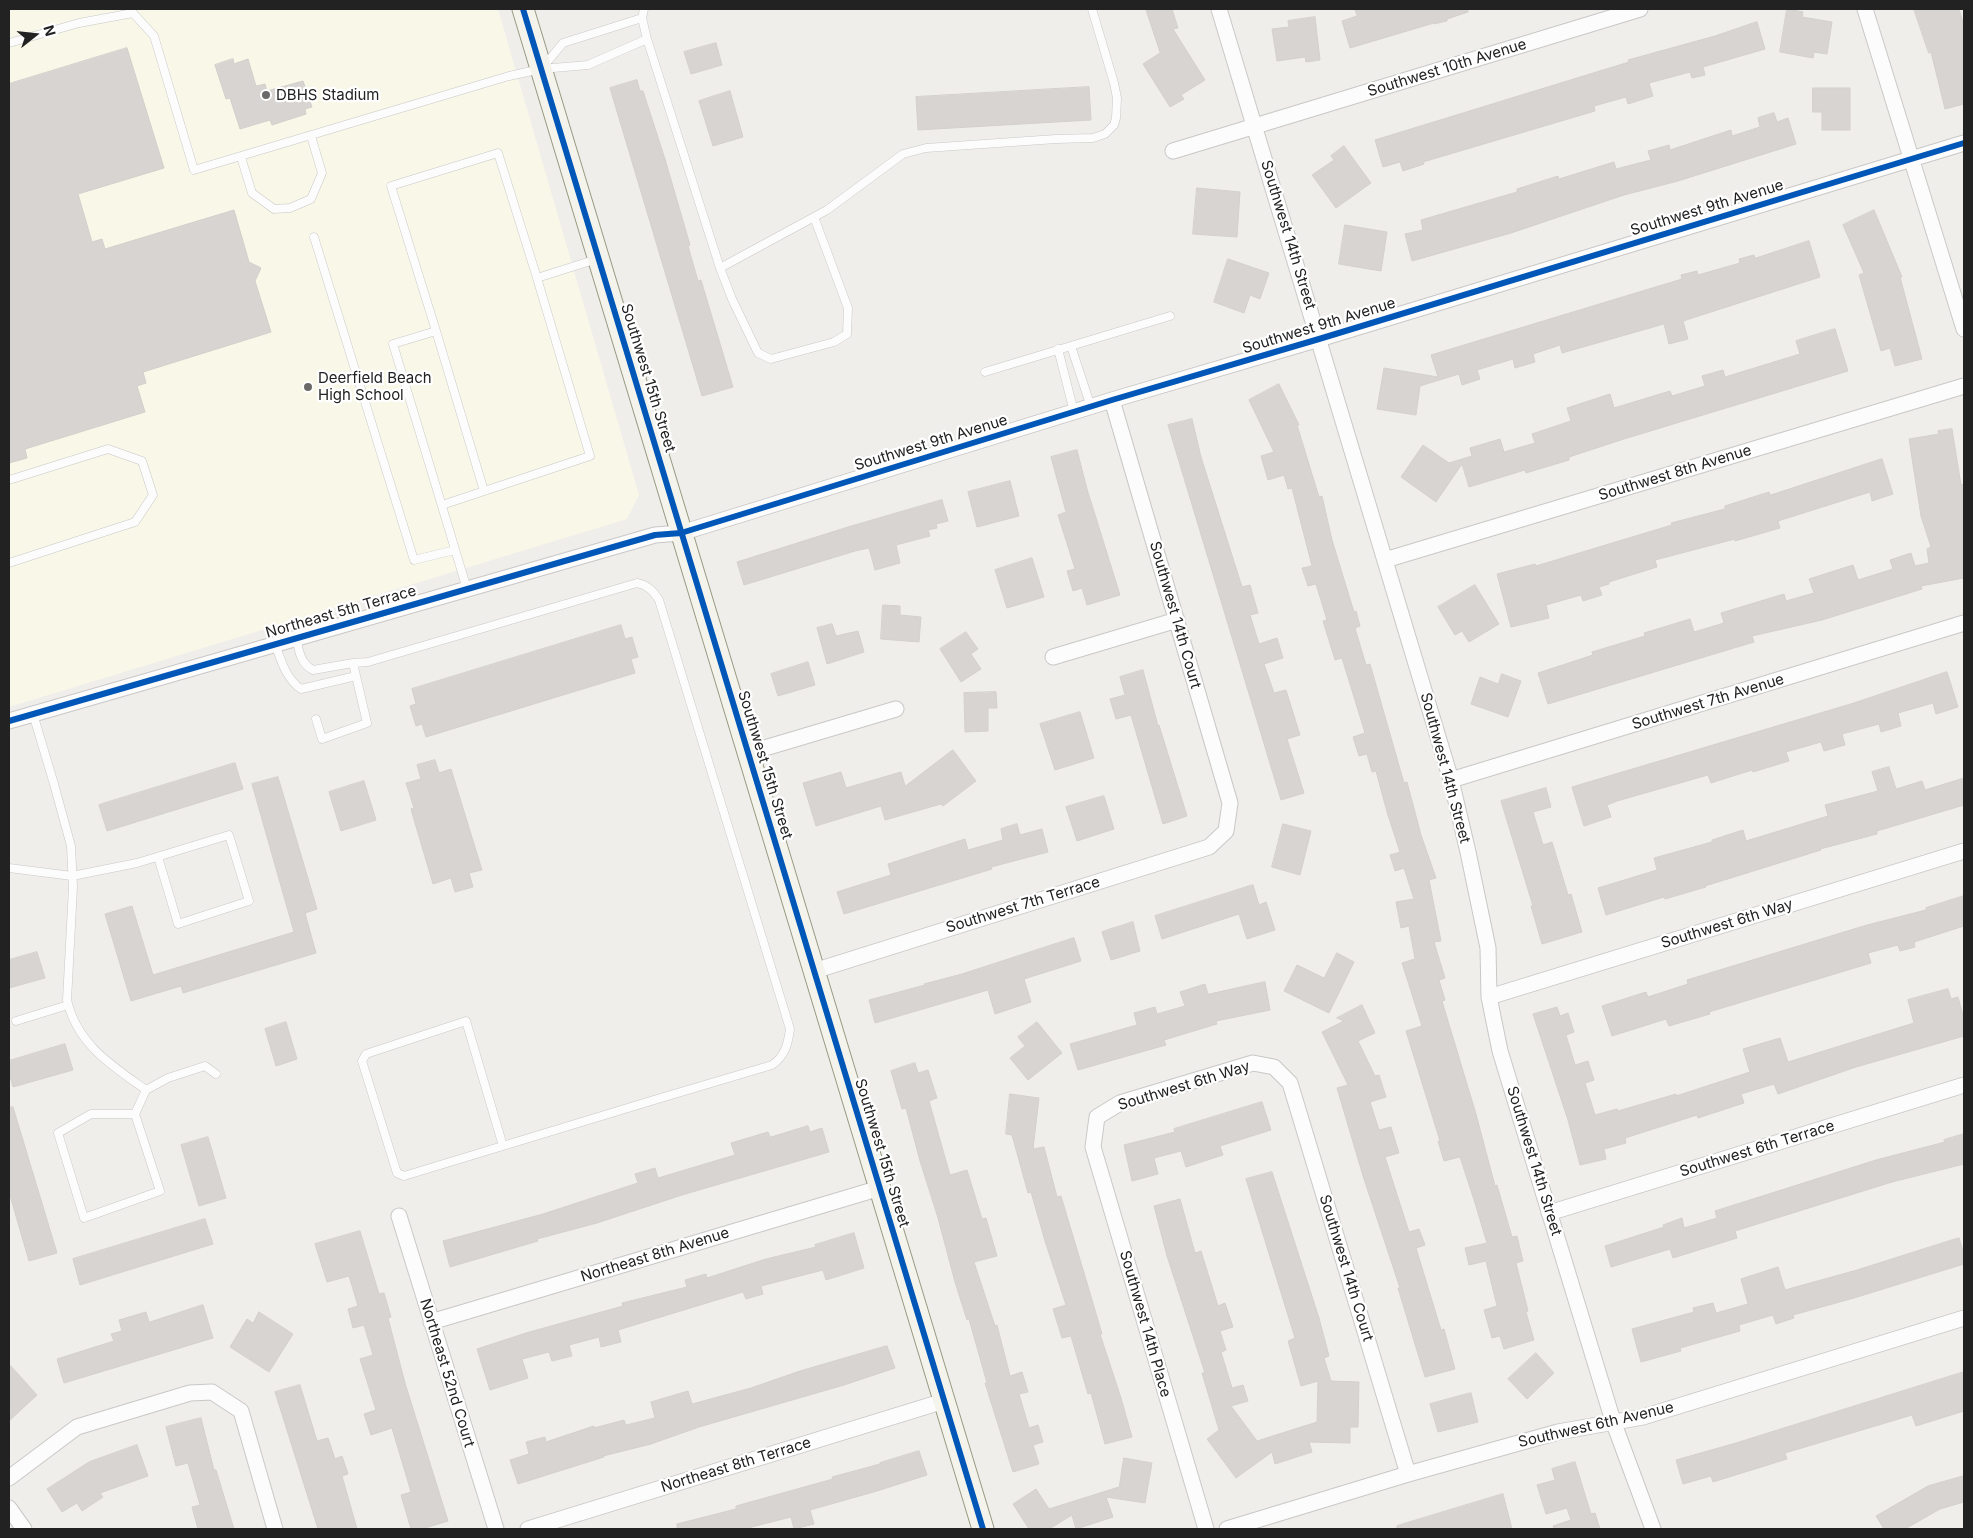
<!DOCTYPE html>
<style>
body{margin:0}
#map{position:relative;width:1973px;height:1538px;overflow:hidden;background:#f0eeeb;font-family:Inter,sans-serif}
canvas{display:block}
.frame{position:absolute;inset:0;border:10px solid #222;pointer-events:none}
.north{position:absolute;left:10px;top:10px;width:50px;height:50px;-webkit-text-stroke:4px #fff;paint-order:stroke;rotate:74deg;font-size:14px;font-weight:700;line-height:20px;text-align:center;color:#222}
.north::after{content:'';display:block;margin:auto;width:18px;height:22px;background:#222;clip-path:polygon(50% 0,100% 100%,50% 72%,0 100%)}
</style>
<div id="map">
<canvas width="1973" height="1538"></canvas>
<div class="frame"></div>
<div class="north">N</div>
</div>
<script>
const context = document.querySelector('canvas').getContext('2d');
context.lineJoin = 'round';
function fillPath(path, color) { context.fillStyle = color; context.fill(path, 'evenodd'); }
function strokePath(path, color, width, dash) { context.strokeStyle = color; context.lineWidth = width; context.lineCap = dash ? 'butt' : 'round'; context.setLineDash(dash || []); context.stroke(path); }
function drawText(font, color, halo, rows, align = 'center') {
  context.font = font + ' Inter,sans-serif'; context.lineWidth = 4.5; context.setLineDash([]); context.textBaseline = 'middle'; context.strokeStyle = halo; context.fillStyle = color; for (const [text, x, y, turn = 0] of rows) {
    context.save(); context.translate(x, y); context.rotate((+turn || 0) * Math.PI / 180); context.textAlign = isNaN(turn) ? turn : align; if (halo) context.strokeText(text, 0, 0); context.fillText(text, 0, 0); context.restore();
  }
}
const education = new Path2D(`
 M9 9H498L639 495 627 519 9 707Z`);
const building = new Path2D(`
 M1146 9H1172L1178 28 1173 29 1205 80 1181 95 1184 99 1170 107 1143 64 1160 53Z
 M1355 9H1468V12L1447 19V21L1434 24V23L1350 48 1342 21 1357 16Z
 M1787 9 1803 12 1802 17 1832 22 1827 54 1814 52 1813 58 1780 52Z
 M1914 9H1959L1964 26V104L1945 109 1931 52 1929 53Z
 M1315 17 1320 60 1306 62 1305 57 1277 61 1272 29 1289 27 1288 21Z
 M1757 22 1765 49 1703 67 1705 75 1692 78 1690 72 1649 83 1653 96 1628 104 1626 97 1594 106 1595 111 1423 162 1424 164 1403 171 1400 162 1383 167 1375 140 1629 62 1628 60 1715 36Z
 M716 43 722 65 691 74 684 52Z
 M127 48 164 168 78 194 92 242 102 239 105 249 234 210 249 262 261 268 255 281 271 332 143 372 146 383 137 386 145 412 25 449 27 458 9 463V84Z
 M233 59 234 64 248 59 256 86 265 84 267 91 303 81 312 107 305 109 306 114 272 125 270 120 240 129 230 98 226 99 215 65Z
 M637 80 640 91H643L665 159 690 245 688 246 698 281 701 280 733 387 702 396 610 88Z
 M1089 87 1091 120 918 130 916 97Z
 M1813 88H1850V130H1822V112H1813Z
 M730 91 743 137 713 146 699 101Z
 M1774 113 1777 122 1788 118 1796 144 1678 181 1624 195 1511 233 1412 261 1405 234 1423 230 1421 220 1517 192V189L1558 176 1559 179 1614 162 1616 169 1651 160 1648 151 1669 145 1670 150 1731 130 1732 136 1760 127 1758 118Z
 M1344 146 1371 183 1336 208 1312 175 1334 160 1331 156Z
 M1197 188 1240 192 1237 237 1193 234Z
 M1874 210 1902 277H1900L1922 359 1895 366 1890 348 1881 351 1859 275 1864 273 1843 225Z
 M1345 225 1387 232 1381 271 1339 264Z
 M1809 241 1820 277 1683 321 1688 339 1669 344 1664 324 1562 353 1560 345 1533 354 1535 362 1515 368 1513 359 1477 370 1480 379 1462 385 1459 374 1420 386 1416 415 1377 409 1384 368 1438 377 1431 355 1682 279 1681 275 1697 271 1698 275 1740 263 1739 259 1754 255 1755 258Z
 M1228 259 1269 273 1260 299 1250 295 1244 313 1214 302Z
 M1835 329 1848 371 1624 439 1569 457V460L1526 473 1525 470 1469 487 1462 464 1436 502 1401 477 1423 445 1449 463 1472 456 1470 448 1500 439 1504 452 1535 443 1532 434 1571 421 1567 408 1610 394 1614 408 1670 391 1672 396 1705 386 1702 376 1723 370 1725 377 1800 354 1796 341Z
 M1279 384 1299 425H1297L1319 497 1322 496 1332 540 1354 612 1356 611 1360 626 1355 628 1366 665 1370 664 1404 783 1407 782 1421 835 1436 878 1429 880 1441 941 1434 942 1445 978 1439 980 1445 1000 1442 1001 1476 1114 1495 1186 1497 1185 1512 1237 1517 1236 1523 1261 1516 1263 1528 1311 1526 1312 1534 1340 1504 1349 1500 1336 1492 1338 1484 1310 1497 1306 1486 1261 1469 1265 1465 1248 1487 1243 1475 1203 1460 1157 1444 1161 1438 1141H1440L1406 1031 1422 1026 1402 963 1415 959 1409 926 1401 928 1396 902 1414 899 1404 868 1395 871 1390 855 1400 852 1387 812 1376 771 1372 772 1367 754 1359 756 1353 737 1365 733 1342 658 1335 660 1323 621 1327 620 1316 584 1308 586 1302 568 1312 566 1292 488 1288 489 1284 475 1268 480 1261 456 1274 452 1249 400Z
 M1192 419 1201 457 1242 587 1250 585 1258 613 1250 615 1259 644 1277 638 1283 658 1264 664 1274 693 1286 690 1300 735 1287 739 1304 793 1281 800 1168 425Z
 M1952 429 1961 485 1964 484V578L1921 586 1922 589 1822 620 1752 636 1754 642 1548 704 1538 673 1593 655 1592 652 1645 636 1644 633 1690 619 1694 632 1724 623 1721 613 1784 594 1786 601 1814 593 1809 579 1853 565 1858 580 1893 569 1890 560 1911 553 1915 566 1929 563 1927 549 1931 547 1921 516 1909 439 1939 434 1938 431Z
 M1077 450 1087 489 1120 595 1087 605 1082 588 1073 591 1067 571 1075 569 1058 515 1066 512 1051 457Z
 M1882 459 1893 494 1872 501 1870 492 1778 521 1780 528 1735 541V539L1655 560 1657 567 1609 582V584L1599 587 1602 595 1583 601 1581 595 1546 605 1549 618 1511 627 1497 574 1535 564 1536 566 1672 525 1671 523 1725 509V506L1769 492 1770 495Z
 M1010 481 1019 516 977 527 968 492Z
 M942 500 948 521 936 524 937 528 928 530 930 536 896 545 900 563 875 570 869 548 855 551 744 585 737 562 848 527Z
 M1032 558 1044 597 1007 608 995 570Z
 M1475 585 1499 624 1469 642 1462 631 1455 635 1438 607Z
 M883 605 900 606V615L921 617 919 642 881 639Z
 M832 624 836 636 858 631 864 652 827 664 817 628Z
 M621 625 625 639 632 637 638 657 631 659 635 673 426 737 422 724 416 726 410 706 416 704 412 689Z
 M966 632 978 649 971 654 981 669 961 682 940 649Z
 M808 662 815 685 778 696 771 674Z
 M1143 670 1158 726 1159 725 1187 816 1163 824 1131 715 1116 719 1110 699 1125 695 1120 677Z
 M1947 672 1958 707 1936 714 1933 703 1898 713 1901 726 1881 732 1879 724 1842 734 1845 745 1824 751 1821 742 1786 752 1789 761 1753 772 1752 770 1711 783 1708 775 1617 801 1607 805 1611 817 1584 826 1572 787 1854 703Z
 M1502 674 1521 681 1508 717 1471 704 1480 677 1498 684Z
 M996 692 997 708H988V731L965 732 964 693Z
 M1080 712 1094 758 1055 770 1040 724Z
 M953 750 976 781 943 806 941 804 885 820 881 806 816 826 803 783 841 772 846 788 901 772 905 786Z
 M435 760 439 773 451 769 482 870 469 873 473 887 455 892 451 878 433 884 415 823 411 809 414 808 406 783 421 779 417 765Z
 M235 763 243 789 107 831 99 805Z
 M1889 767 1896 789 1922 781 1925 790 1964 778V805L1877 831V834L1820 849 1821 850 1705 886 1706 887 1665 899 1664 897 1606 915 1598 888 1657 870 1654 858 1712 842V840L1743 830 1746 841 1828 816 1825 805 1878 791 1872 772Z
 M278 777 317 909 305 913 316 953 183 993 181 986 131 1001 105 914 132 906 153 975 294 932 252 784Z
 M364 781 376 820 341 831 329 792Z
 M1546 788 1551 807 1533 812 1543 845 1552 842 1568 895 1571 894 1582 932 1542 944 1531 906H1533L1501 801Z
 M1104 796 1114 829 1077 841 1066 807Z
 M1017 824 1020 835 1042 829 1048 852 991 867 992 869 844 914 837 892 891 875 888 864 965 839 968 850 1003 840 1001 829Z
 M1283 824 1311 831 1300 875 1272 867Z
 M1253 885 1259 905 1266 902 1275 930 1247 939 1239 914 1162 939 1155 916Z
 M1964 896V926L1914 942 1915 947 1900 951 1898 945 1868 953 1871 963 1709 1012 1710 1014 1669 1026 1666 1019 1612 1036 1602 1006 1646 992 1648 997 1688 984 1687 980 1867 925 1926 910V908Z
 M1133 922 1140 951 1111 960 1102 932Z
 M1074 938 1081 961 1024 979 1031 1002 995 1014 988 990 875 1023 869 1000 925 985 924 984 962 974Z
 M37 952 45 978 9 988V960Z
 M1337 953 1354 962 1329 1013 1284 991 1297 965 1324 978Z
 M1265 982 1270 1010 1216 1021 1217 1024 1164 1040 1166 1045 1078 1070 1070 1044 1137 1025 1134 1013 1155 1007 1157 1014 1185 1006 1180 992 1205 984 1208 994Z
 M1948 989 1951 999 1958 997 1964 1019V1036L1856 1067 1778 1094 1774 1084 1741 1094 1744 1103 1698 1118 1697 1115 1625 1138 1626 1143 1604 1149 1606 1159 1580 1165 1568 1120 1533 1014 1557 1007 1560 1016 1568 1013 1574 1032 1566 1035 1575 1065 1588 1061 1594 1080 1585 1083 1595 1115 1617 1109 1618 1111 1676 1094V1096L1750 1072 1743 1049 1780 1038 1788 1062 1914 1023 1908 1000Z
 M1362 1005 1375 1033 1358 1041 1375 1076 1379 1075 1386 1097 1370 1102 1379 1130 1391 1127 1399 1153 1385 1157 1409 1232 1419 1229 1425 1245 1416 1248 1441 1330 1444 1329 1455 1369 1425 1377 1398 1288H1400L1363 1176 1337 1088 1348 1085 1322 1032 1344 1021 1337 1018Z
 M286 1022 297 1059 276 1066 265 1029Z
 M1037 1022 1062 1053 1028 1080 1010 1058 1025 1046 1018 1037Z
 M65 1044 73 1070 13 1087 9 1072V1061Z
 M915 1063 918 1073 928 1070 937 1098 929 1101 950 1175 967 1170 982 1219 986 1218 997 1256 974 1262 995 1326 997 1325 1010 1376 1022 1372 1028 1392 1019 1394 1029 1428 1038 1425 1043 1442 1033 1445 1039 1464 1013 1472 985 1383H987L969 1319 967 1320 955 1282 938 1218 920 1161 906 1108 902 1109 891 1071Z
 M1010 1094 1039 1098 1033 1149 1044 1147 1057 1197 1061 1196 1087 1283 1102 1334H1100L1121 1398 1132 1437 1105 1444 1091 1393 1088 1394 1071 1336 1062 1338 1053 1309 1066 1305 1045 1241 1031 1192 1028 1193 1012 1135 1006 1134Z
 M1262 1102 1271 1130 1220 1146 1223 1155 1186 1167 1181 1151 1154 1158 1158 1174 1132 1181 1124 1145 1175 1132 1174 1129Z
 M13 1107 57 1253 29 1261 9 1192V1108Z
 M808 1126 810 1132 822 1128 829 1152 682 1195 597 1223 537 1239 538 1241 450 1267 443 1241 543 1214 638 1183 635 1174 655 1168 658 1178 735 1155 731 1143 768 1132 770 1137Z
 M1964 1134V1164L1892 1182 1735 1231 1737 1238 1673 1258 1670 1249 1611 1267 1605 1246 1664 1227 1663 1225 1682 1218 1684 1228 1717 1218 1715 1211 1876 1160 1945 1142 1944 1140Z
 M208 1137 226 1198 199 1206 181 1145Z
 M1272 1172 1319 1318 1329 1356 1324 1358 1331 1381 1359 1382 1358 1427H1350V1443L1309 1442 1312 1452 1275 1464 1272 1452 1236 1478 1207 1439 1219 1430 1202 1373H1205L1167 1256 1154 1206 1180 1199 1195 1253 1201 1251 1218 1306 1225 1303 1233 1327 1220 1331 1226 1350 1221 1352 1232 1388 1243 1385 1248 1401 1231 1406 1257 1441 1317 1422 1318 1381 1301 1386 1288 1341 1295 1338 1246 1179Z
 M205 1219 213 1244 80 1285 73 1259Z
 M360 1231 379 1294 384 1293 391 1317 388 1318 405 1383 448 1521 422 1529H411L401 1495 411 1492 392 1428 371 1435 364 1414 376 1410 360 1359 373 1355 364 1325 353 1328 348 1309 358 1306 349 1276 327 1282 315 1244Z
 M854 1233 864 1268 826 1280 823 1270 761 1286 763 1294 746 1299 743 1292 618 1330 621 1342 601 1347 599 1337 569 1345 572 1356 552 1361 549 1352 522 1359 528 1378 490 1390 477 1349 526 1333 623 1306 622 1303 687 1287 685 1280 706 1274 707 1278 766 1259 816 1247 815 1245Z
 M1959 1238 1964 1254V1264L1854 1298 1793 1315 1794 1318 1776 1324 1773 1315 1739 1325 1740 1331 1680 1348 1681 1351 1641 1362 1632 1329 1694 1312 1693 1308 1713 1303 1716 1313 1748 1304 1741 1279 1778 1267 1785 1290 1857 1270Z
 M203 1305 213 1338 64 1383 57 1359 114 1341 111 1334 122 1331 119 1320 146 1312 149 1322Z
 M259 1312 293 1334 269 1372 230 1347 247 1319 253 1323Z
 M887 1346 895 1368 844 1385 699 1427 651 1444 603 1456 604 1457 518 1484 510 1460 529 1454 526 1442 545 1437 546 1442 594 1426V1428L624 1420 626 1425 655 1418 651 1402 688 1391 692 1404 751 1388 800 1371Z
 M1536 1353 1554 1373 1527 1399 1508 1379Z
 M9 1364 37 1395 9 1421Z
 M1964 1372V1411L1916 1426 1912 1415 1785 1453 1787 1459 1713 1482 1711 1476 1683 1484 1676 1460 1736 1443Z
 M300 1385 317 1441 328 1438 335 1459 342 1456 348 1474 342 1476 357 1529H318L275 1392Z
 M1471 1393 1478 1422 1438 1432 1430 1404Z
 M201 1418 214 1470H216L234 1529H198L192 1507 200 1505 188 1463 176 1466 166 1427Z
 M137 1445 148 1476 100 1493 103 1497 82 1511 77 1503 62 1512 47 1489 89 1462Z
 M919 1451 927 1475 877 1491 810 1510 814 1524 794 1529 791 1517 744 1529H677V1524L736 1509V1506L833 1479 832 1477 880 1464V1463Z
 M1124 1458 1152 1463 1145 1503 1106 1497 1113 1517 1076 1529 1072 1515 1049 1529H1029L1013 1504 1036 1489 1049 1509 1119 1487Z
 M1575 1462 1591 1514 1595 1513 1600 1529H1554L1553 1526 1571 1520 1567 1508 1546 1514 1537 1485 1555 1480 1552 1469Z
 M1964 1476V1502L1940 1509 1905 1529H1884L1876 1516 1928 1486Z
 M1503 1494 1512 1529H1397V1526Z`);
const lane = new Path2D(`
 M644 9 642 18 647 39 720 268 827 210 903 154 926 148 1056 139 1093 138 1105 134 1114 125 1116 118 1117 98 1114 83 1092 9
 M9 43 79 23 133 13 154 36 194 170 509 76 541 69 588 65 647 39
 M544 66 563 43 642 18
 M241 157 252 193 274 209 290 208 311 199 322 173 311 136
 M314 237 414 560 455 550
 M720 268 732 299 758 353 771 359 834 342 847 334 848 308 814 217
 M436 331 484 491
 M1071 346 1091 407
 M1058 349 1074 412
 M985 372 1170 316
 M9 480 108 449 142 461 153 495 135 522 9 563
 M442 505 590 456 537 278
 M467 589 393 344 436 331 391 186 498 153 537 278 597 259
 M296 637C299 651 300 663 313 670L353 663 368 662 637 583C648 585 653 591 659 600L790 1029C788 1044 785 1056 772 1065 649 1101 526 1139 404 1176L397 1173 362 1061 366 1054 466 1021 503 1146
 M275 644C281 660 286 679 301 689L356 676
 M33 714 54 784 71 846 73 887 67 1000C77 1044 111 1065 146 1090L168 1078 205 1066 216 1074
 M316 719 322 739 367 723 353 663
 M9 868 72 876 137 863 229 835 249 901 178 924 158 857
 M16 1021 68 1005
 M135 1114H91L58 1133 84 1218 160 1191 135 1114 146 1090`);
const street = new Path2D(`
 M1219 9 1451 780 1468 852 1488 948 1489 997 1500 1051 1613 1421 1653 1529
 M1865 9 1964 329
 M1173 151 1640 9
 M1385 560 1964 386
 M1053 657 1177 620
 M9 721 655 535 681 533 1112 400 1319 339 1964 143
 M748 753 896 709
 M1451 780 1964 623
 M814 971 1209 847 1226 831 1230 803 1112 400
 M1489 997 1964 851
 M1549 1213 1964 1085
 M399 1216 496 1529
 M431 1322 880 1188
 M9 1478 77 1427 190 1393 212 1392 241 1411 275 1529
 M9 1508 24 1529
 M528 1529 944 1401
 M1206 1529 1093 1147 1097 1117 1120 1103 1253 1063 1274 1067 1290 1083 1408 1474
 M1227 1529 1408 1474 1558 1432 1643 1417 1964 1318`);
const secondary = new Path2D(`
 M523 9 983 1529`);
const cycleway = new Path2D(`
 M523 9 983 1529
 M9 721 655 535 681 533 1112 400 1319 339 1964 143`);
const markers = [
 [266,95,5,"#6a6968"],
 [308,387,5,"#6a6968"]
];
const streetNames = [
 ["Southwest 10th Avenue",1447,68,-17],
 ["Southwest 9th Avenue",1707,208,-17],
 ["Southwest 14th Street",1288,235,73],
 ["Southwest 9th Avenue",1319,326,-17],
 ["Southwest 15th Street",648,378,73],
 ["Southwest 9th Avenue",931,443,-17],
 ["Southwest 8th Avenue",1675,473,-17],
 ["Northeast 5th Terrace",341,612,-16],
 ["Southwest 14th Court",1175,615,74],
 ["Southwest 7th Avenue",1708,702,-17],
 ["Southwest 15th Street",765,765,73],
 ["Southwest 14th Street",1445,768,75],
 ["Southwest 7th Terrace",1023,905,-17],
 ["Southwest 6th Way",1727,924,-17],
 ["Southwest 6th Way",1184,1086,-17],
 ["Southwest 6th Terrace",1757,1149,-17],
 ["Southwest 15th Street",882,1153,73],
 ["Southwest 14th Street",1534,1161,73],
 ["Northeast 8th Avenue",655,1255,-17],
 ["Southwest 14th Court",1346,1268,73],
 ["Southwest 14th Place",1145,1324,74],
 ["Northeast 52nd Court",447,1373,73],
 ["Southwest 6th Avenue",1596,1425,-13],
 ["Northeast 8th Terrace",736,1465,-17]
];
const poiNames = [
 ["DBHS Stadium",276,95],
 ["Deerfield Beach",318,378],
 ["High School",318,395]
];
fillPath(education, '#f8f7e8');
fillPath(building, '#d7d4d2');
strokePath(building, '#d3d0cc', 1);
strokePath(lane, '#c9c8c7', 9);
strokePath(street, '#c9c8c7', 17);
strokePath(secondary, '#999a82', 23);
strokePath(lane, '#fdfcfc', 8);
strokePath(street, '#fdfcfc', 15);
strokePath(secondary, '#f4f4ed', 21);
strokePath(cycleway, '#0057b8', 6);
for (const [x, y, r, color] of markers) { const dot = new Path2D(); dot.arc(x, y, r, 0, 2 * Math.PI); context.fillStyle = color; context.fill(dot); strokePath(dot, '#fff', 2); }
drawText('15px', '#222', '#fff', streetNames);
drawText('15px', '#222', '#fff', poiNames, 'left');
</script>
